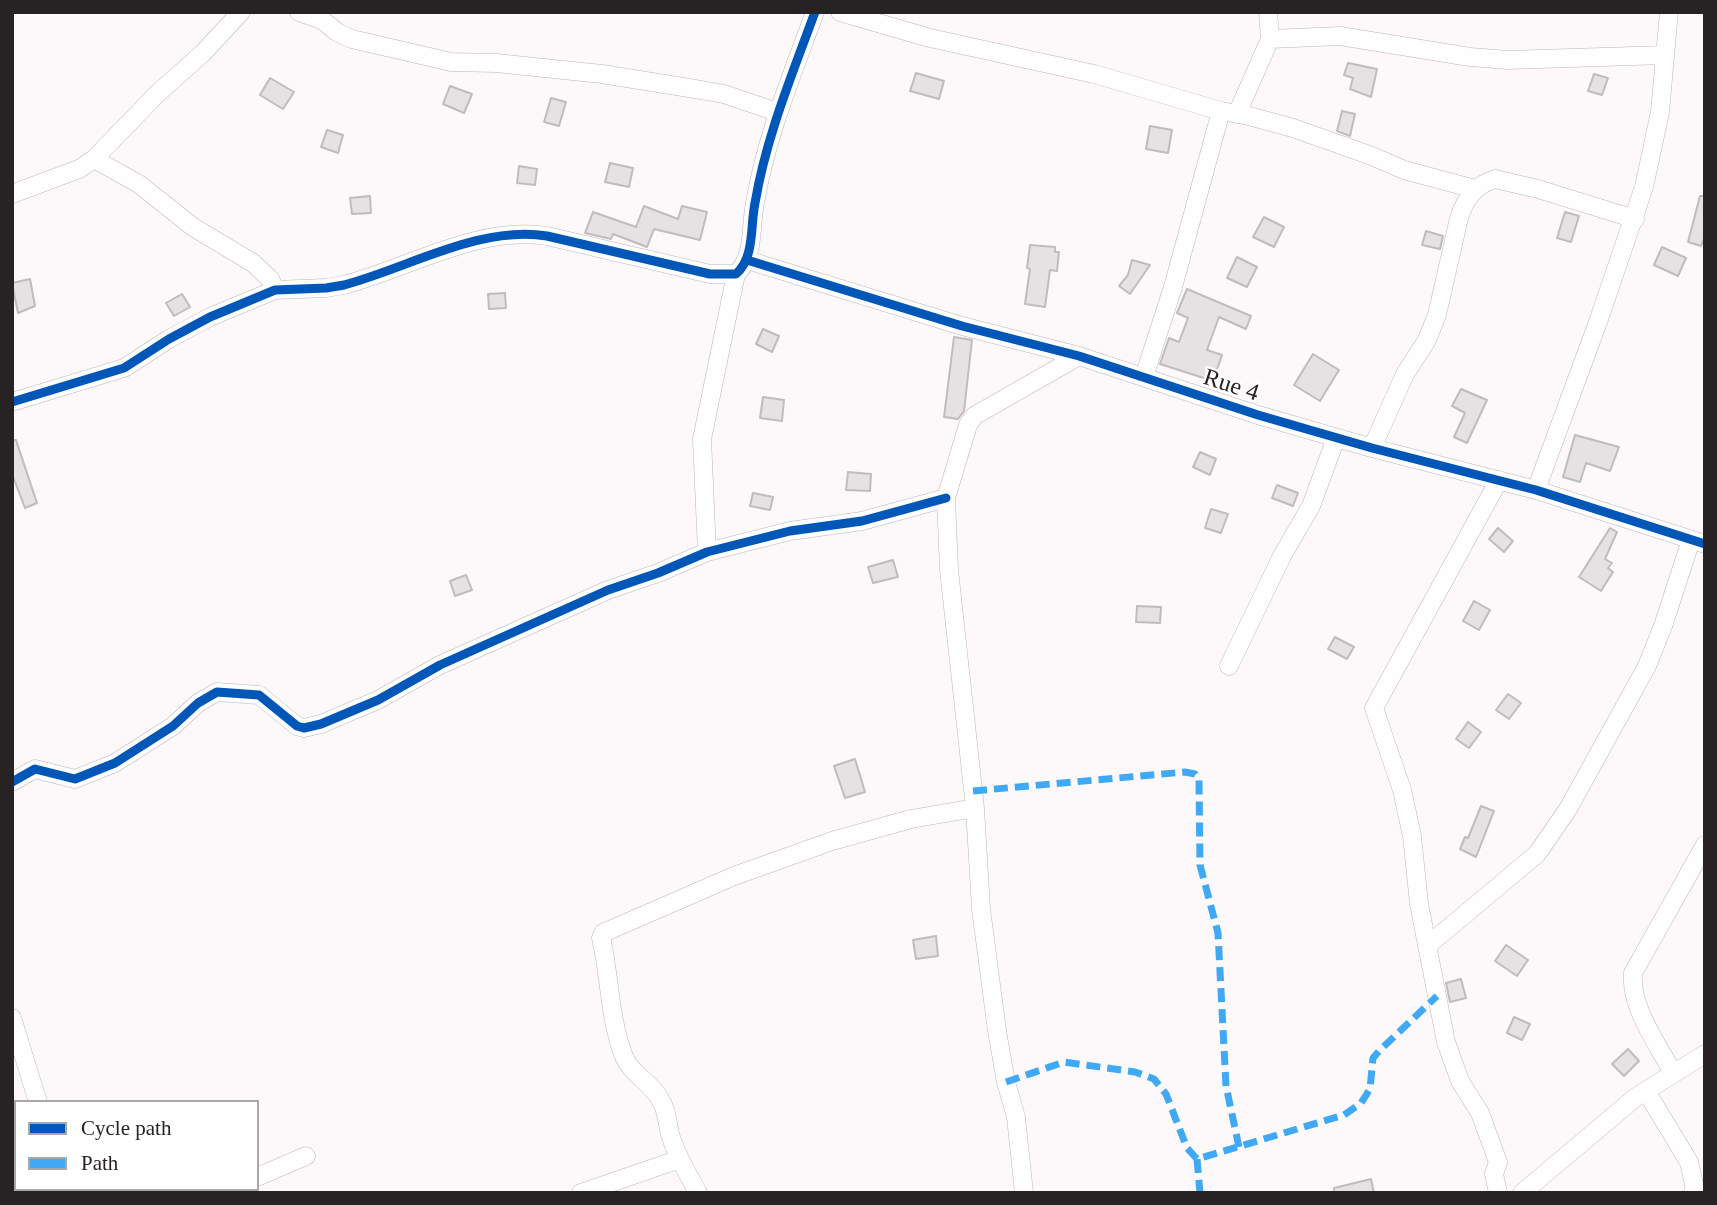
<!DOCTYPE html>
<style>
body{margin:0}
#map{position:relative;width:1717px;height:1205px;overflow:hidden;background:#fdf9fa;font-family:"Times New Roman",serif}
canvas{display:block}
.frame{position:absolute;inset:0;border:14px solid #272223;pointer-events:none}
.legend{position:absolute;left:14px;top:1100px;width:245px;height:91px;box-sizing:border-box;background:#fff;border:2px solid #a9a7a7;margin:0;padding:9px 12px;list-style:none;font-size:21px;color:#272223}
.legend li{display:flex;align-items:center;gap:14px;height:35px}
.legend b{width:35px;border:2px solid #a9a7a7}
</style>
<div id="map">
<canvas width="1717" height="1205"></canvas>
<div class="frame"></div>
<ul class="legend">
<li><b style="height:9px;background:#0057b8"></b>Cycle path</li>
<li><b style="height:9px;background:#3fa9f5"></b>Path</li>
</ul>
</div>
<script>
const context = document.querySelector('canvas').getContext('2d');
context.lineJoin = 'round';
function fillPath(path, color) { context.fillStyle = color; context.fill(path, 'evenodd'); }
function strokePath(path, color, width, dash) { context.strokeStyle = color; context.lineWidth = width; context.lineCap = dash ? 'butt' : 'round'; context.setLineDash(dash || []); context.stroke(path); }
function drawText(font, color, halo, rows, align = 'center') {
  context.font = font + ' "Times New Roman",serif'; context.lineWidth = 5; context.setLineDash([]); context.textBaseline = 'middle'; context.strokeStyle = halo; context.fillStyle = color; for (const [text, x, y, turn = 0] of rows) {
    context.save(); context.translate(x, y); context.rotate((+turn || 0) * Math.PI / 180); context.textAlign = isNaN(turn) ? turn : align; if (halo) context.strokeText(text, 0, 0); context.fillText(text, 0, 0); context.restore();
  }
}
const building = new Path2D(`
 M1348 63 1377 69 1371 97 1350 89 1353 78 1344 75Z
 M916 73 944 81 939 99 910 91Z
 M1594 74 1608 78 1602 95 1588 91Z
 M270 78 294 92 283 109 260 95Z
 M450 86 472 94 464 113 443 104Z
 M551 98 566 102 559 126 544 122Z
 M1342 111 1355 114 1350 136 1337 131Z
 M1150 126 1172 130 1168 153 1146 149Z
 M327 130 343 135 338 153 321 147Z
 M610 163 633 168 629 187 605 182Z
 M519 166 537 169 535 185 517 183Z
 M370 196 371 213 352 214 350 198Z
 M1700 196H1705V236L1701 246 1688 242Z
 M644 206 678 219 682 206 707 212 700 240 654 229 647 247 613 234 611 239 585 233 593 212 636 227Z
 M1565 212 1579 216 1571 242 1557 238Z
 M1264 217 1284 227 1274 247 1253 237Z
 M1426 231 1443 236 1440 249 1422 245Z
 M1030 245 1055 247V252H1059L1057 271 1050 270 1045 307 1025 304 1030 269 1027 268Z
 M1662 247 1686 258 1678 276 1654 265Z
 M1237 257 1257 267 1247 287 1227 278Z
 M1132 260 1150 265 1130 294 1119 286 1128 275Z
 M30 279 35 306 18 313 12 283Z
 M1187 289 1251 316 1246 329 1219 317 1207 350 1222 355 1213 381 1160 364 1169 338 1179 342 1188 318 1177 313Z
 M505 293 506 308 489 309 488 294Z
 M182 294 190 307 174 316 166 303Z
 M763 329 779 336 772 352 756 344Z
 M954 337 972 340 964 411 958 419 944 417Z
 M1313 354 1339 370 1320 401 1294 385Z
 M1461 389 1487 400 1467 443 1454 437 1465 413 1452 406Z
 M763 397 784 400 782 421 760 418Z
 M1575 435 1619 447 1610 471 1586 463 1580 482 1563 477Z
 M12 440H16L37 503 25 508 12 474Z
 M1200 452 1216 459 1210 475 1193 467Z
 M848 472 871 474 870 491 846 490Z
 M1277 485 1298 493 1293 506 1272 498Z
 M753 493 773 497 770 510 750 506Z
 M1211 509 1228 514 1221 533 1205 528Z
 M1498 528 1513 541 1504 552 1489 539Z
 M1610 528 1617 532 1605 559 1612 563 1608 568 1613 572 1601 591 1579 577Z
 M893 560 898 577 873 583 868 567Z
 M466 575 472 590 455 596 450 581Z
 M1474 601 1490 610 1479 630 1463 621Z
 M1137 606 1161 607 1160 623 1136 622Z
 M1335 637 1354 647 1347 659 1328 649Z
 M1508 694 1521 703 1509 719 1496 710Z
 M1468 722 1481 732 1469 748 1456 739Z
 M855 759 865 792 845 798 834 766Z
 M1481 806 1494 811 1476 857 1460 849 1465 837 1468 838Z
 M936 936 938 956 916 959 913 940Z
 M1506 945 1528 960 1517 976 1495 961Z
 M1461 979 1466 998 1450 1002 1446 983Z
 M1514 1017 1530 1024 1522 1040 1507 1033Z
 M1628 1049 1639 1061 1624 1076 1612 1064Z
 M1371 1179 1374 1193H1334V1188Z`);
const minor = new Path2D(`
 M299 12 322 20 337 32 352 39 451 62 496 63 602 74 689 88 724 94 777 112
 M840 12 930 38 1094 74 1221 111 1249 116 1293 128 1372 156 1404 170 1475 189
 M1270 39 1340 36 1470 57 1508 60 1665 55
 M1237 114 1270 39 1268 12
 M94 159 139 184 193 227 253 263 270 279 275 290
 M12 194 79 169 94 159 157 94 203 53 241 12
 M747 260 962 326 1079 356 1258 415 1372 448 1536 490 1705 544
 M1144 377 1173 287 1221 111
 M12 402 124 368 169 339 210 317 275 290 326 288 344 285C408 268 480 225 547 236L710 274H736C755 257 750 227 755 203 766 137 792 75 815 12
 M1372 448 1405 374 1427 340 1437 315 1459 218C1465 199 1475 185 1495 179L1538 189 1635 219
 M1536 490 1598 322 1644 187 1660 112 1669 12
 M707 552 702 439 736 274
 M1229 666 1282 556 1311 506 1336 438
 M12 782 35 769 75 779 115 763 173 726 198 703 217 692 259 695 297 726 304 728 321 724 378 700 440 665 608 590 658 573 707 552 790 531 862 521 946 498
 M1427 946 1537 854 1568 809 1647 666 1663 626 1691 540
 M12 1018 38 1102
 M1673 1073C1657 1043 1630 1007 1633 973L1705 845
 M1646 1091 1689 1162 1695 1189 1693 1193
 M257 1177 306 1156
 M59 1189V1193
 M222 1193 229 1189
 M581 1193 680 1159
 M698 1193C688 1174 676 1155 670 1134 667 1121 667 1110 660 1099 650 1081 630 1074 623 1054 609 1016 610 976 601 938L603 933 734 876 832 841 911 819 975 808
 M1024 1193 1016 1117 1006 1082 997 1031 981 909 975 808 949 570 946 498 968 425 974 416 1079 356
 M1498 1193 1494 1174 1498 1162 1480 1113 1460 1081 1446 1042 1419 904 1412 836 1402 790 1374 708 1499 480
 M1522 1193 1636 1097 1705 1054`);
const quiet = new Path2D(`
 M973 791 1185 772 1195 774 1199 779 1200 865 1218 933 1226 1086 1239 1147
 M1006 1082 1064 1062 1135 1072 1154 1079 1166 1094 1187 1148 1197 1159 1344 1115 1361 1103 1370 1089 1373 1058 1379 1051 1437 996
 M1197 1159 1200 1193`);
const cycleway = new Path2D(`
 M747 260 962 326 1079 356 1258 415 1372 448 1536 490 1705 544
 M12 402 124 368 169 339 210 317 275 290 326 288 344 285C408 268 480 225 547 236L710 274H736C755 257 750 227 755 203 766 137 792 75 815 12
 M12 782 35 769 75 779 115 763 173 726 198 703 217 692 259 695 297 726 304 728 321 724 378 700 440 665 608 590 658 573 707 552 790 531 862 521 946 498`);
const streetNames = [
 ["Rue 4",1231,386,18]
];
fillPath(building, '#e6e1e2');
strokePath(building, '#c0bcbd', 2);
strokePath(minor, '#bab6b7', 19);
strokePath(minor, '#fffefe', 18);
strokePath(quiet, '#3fa9f5', 7, [14, 7]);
strokePath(cycleway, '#0057b8', 9);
drawText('24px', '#272223', '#fff', streetNames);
</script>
